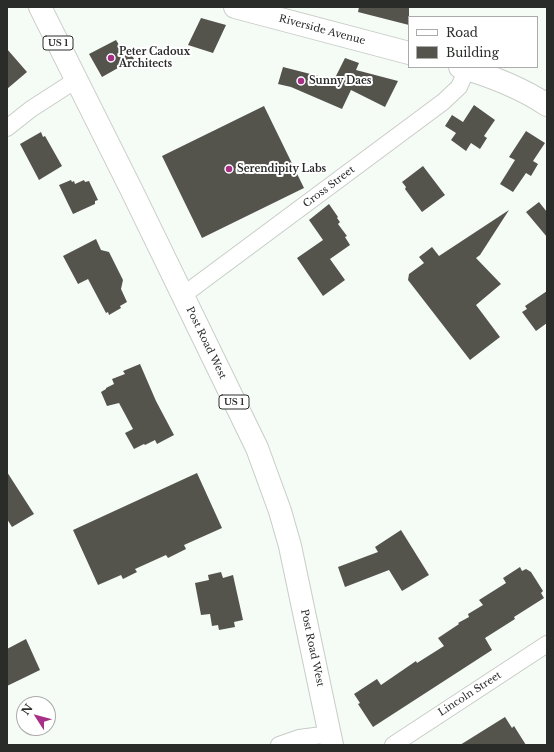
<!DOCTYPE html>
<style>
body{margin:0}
#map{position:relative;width:554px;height:752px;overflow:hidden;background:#f5fbf5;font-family:"Libre Baskerville",serif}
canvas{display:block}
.frame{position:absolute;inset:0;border:8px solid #2a2c2a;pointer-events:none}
.legend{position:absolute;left:408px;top:16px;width:130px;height:52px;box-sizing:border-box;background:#fff;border:1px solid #aaabaa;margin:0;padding:5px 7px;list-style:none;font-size:12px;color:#2a2c2a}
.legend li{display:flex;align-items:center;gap:8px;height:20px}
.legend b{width:20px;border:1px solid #aaabaa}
.north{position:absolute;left:16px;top:696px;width:40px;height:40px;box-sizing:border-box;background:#fff;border:1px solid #aaabaa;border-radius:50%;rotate:306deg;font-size:11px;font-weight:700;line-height:16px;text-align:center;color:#2a2c2a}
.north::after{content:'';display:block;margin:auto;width:14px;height:18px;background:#a72f86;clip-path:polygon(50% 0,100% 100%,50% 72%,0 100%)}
</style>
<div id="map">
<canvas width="554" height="752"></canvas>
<div class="frame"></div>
<ul class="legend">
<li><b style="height:5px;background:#fff"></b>Road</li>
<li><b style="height:11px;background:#54544d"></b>Building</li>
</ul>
<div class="north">N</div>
</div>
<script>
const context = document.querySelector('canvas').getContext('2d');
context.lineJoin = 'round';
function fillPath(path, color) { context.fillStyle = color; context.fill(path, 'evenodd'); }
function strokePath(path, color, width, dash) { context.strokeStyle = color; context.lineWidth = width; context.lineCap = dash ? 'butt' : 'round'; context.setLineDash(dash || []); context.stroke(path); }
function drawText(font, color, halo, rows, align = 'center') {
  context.font = font + ' "Libre Baskerville",serif'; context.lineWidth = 4; context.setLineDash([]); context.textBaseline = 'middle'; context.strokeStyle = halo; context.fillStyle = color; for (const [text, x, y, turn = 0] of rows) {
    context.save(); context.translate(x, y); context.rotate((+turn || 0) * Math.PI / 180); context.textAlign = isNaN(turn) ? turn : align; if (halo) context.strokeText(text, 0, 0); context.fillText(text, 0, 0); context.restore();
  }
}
const building = new Path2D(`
 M359 7H409V25L358 12Z
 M201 18 226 25 213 53 188 45Z
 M116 40 122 50 128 47 134 59 102 77 89 54Z
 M7 49 27 72 7 89Z
 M345 58 359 63 356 70 398 81 385 107 351 90 342 109 291 87 278 84 283 67 334 80Z
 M474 105 495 120 484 136 487 138 480 149 471 143 466 151 451 140 456 133 445 126 452 115 463 122Z
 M264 106 304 188 202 238 162 156Z
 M526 131 545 143 533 161 538 164 531 176 526 173 513 192 500 184 515 160 509 157Z
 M41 132 43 137 45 136 62 166 39 180 20 144Z
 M423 166 445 195 422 212 405 189 406 187 402 182Z
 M71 180 72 182 74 181 75 184 84 180 85 182 89 181 98 200 95 201V204L73 214 59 185Z
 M539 202 547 212V237L526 212Z
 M329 204 338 217 337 218 340 222 338 224 347 236 345 237 350 245 330 259 345 280 323 296 297 258 323 240 309 220Z
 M509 210 480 255 476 258 501 284 476 305 500 337 470 360 408 280 409 274 424 263 419 257 432 247 439 256Z
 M96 239 101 250 109 252 123 280 121 289 127 302 120 306 121 308 109 315 108 312 106 313 88 279 78 284 63 256Z
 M547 291V323L536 331 522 312 527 309 525 306Z
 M140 364 156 401 174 435 157 444 155 440 145 445 144 444 134 449 125 433 133 429 119 403 107 406 101 392 106 389V388L114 384 112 379 125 374 123 371Z
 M7 472 34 514 12 527 7 519Z
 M197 473 222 528 184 545 186 549 168 558 166 555 135 569 137 572 123 579 121 575 98 585 73 530Z
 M401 530 429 575 402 591 389 570 345 587 338 567 378 552 375 547Z
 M520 567 522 571 526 569 531 572 543 591 541 593 544 598 514 617 515 619 485 638 492 650 373 727 358 704 360 703 354 694 377 679 381 685 416 661 417 663 444 646 438 638 459 624 458 623 469 617 468 614 483 605 479 600 506 583 503 578Z
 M221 572 223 578 233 575 243 620 234 622 235 627 219 630 218 625 212 626 210 614 201 615 195 583 209 580 208 575Z
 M26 639 40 670 7 686V649Z
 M505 717 512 728 514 726 526 745H460Z`);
const street = new Path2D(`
 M7 128 31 109 76 80
 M182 296 443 102 459 87 467 69
 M279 745 299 738 330 734
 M393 745 547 644`);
const secondary = new Path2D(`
 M235 7 409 53
 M460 67C491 76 520 87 547 105`);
const primary = new Path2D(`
 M40 7 132 191 257 448 280 511 290 546 332 745`);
const markers = [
 [111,58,4,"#a72f86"],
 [301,81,4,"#a72f86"],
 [229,169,4,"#a72f86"]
];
const shields = [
 [58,43,30],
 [234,402,30]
];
const shieldNames = [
 ["US 1",58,43],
 ["US 1",234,402]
];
const streetNames = [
 ["Riverside Avenue",322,30,15],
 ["Cross Street",329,187,-37],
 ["Post Road West",206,343,64],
 ["Post Road West",312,648,78],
 ["Lincoln Street",470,694,-33]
];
const poiNames = [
 ["Peter Cadoux",119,52],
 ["Architects",119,64],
 ["Sunny Daes",309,81],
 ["Serendipity Labs",237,169]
];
fillPath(building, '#54544d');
strokePath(street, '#c7cdc6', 18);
strokePath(secondary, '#c7cdc6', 24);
strokePath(primary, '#c7cdc6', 24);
strokePath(street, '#fff', 16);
strokePath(secondary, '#fff', 22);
strokePath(primary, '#fff', 22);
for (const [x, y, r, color] of markers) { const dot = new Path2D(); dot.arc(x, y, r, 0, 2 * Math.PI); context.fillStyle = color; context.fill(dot); strokePath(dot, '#fff', 1.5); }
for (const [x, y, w] of shields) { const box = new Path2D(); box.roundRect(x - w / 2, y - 7, w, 14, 3); context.fillStyle = '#fff'; context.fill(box); strokePath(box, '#2a2c2a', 1); }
drawText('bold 9px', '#2a2c2a', null, shieldNames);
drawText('10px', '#2a2c2a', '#fff', streetNames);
drawText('bold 10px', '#2a2c2a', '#fff', poiNames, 'left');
</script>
